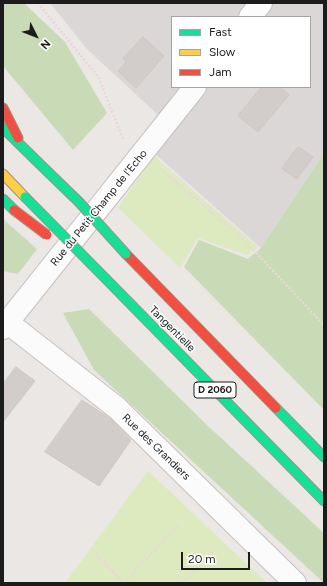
<!DOCTYPE html>
<style>
body{margin:0}
#map{position:relative;width:327px;height:586px;overflow:hidden;background:#ebe7e4;font-family:Figtree,sans-serif}
canvas{display:block}
.frame{position:absolute;inset:0;border:4px solid #1c1c1c;pointer-events:none}
.legend{position:absolute;left:171px;top:16px;width:140px;height:72px;box-sizing:border-box;background:#fff;border:1px solid #a4a4a4;margin:0;padding:5px 7px;list-style:none;font-size:12px;color:#1c1c1c}
.legend li{display:flex;align-items:center;gap:8px;height:20px}
.legend b{width:20px;border:1px solid #a4a4a4}
.north{position:absolute;left:16px;top:16px;width:40px;height:40px;-webkit-text-stroke:3px #fff;paint-order:stroke;rotate:132deg;font-size:11px;font-weight:700;line-height:16px;text-align:center;color:#1c1c1c}
.north::after{content:'';display:block;margin:auto;width:14px;height:18px;background:#1c1c1c;clip-path:polygon(50% 0,100% 100%,50% 72%,0 100%)}
.scale{position:absolute;left:181px;top:552px;width:69px;height:18px;box-sizing:border-box;border:2px solid #1c1c1c;border-top:0;padding-left:5px;font-size:12px;line-height:14px;white-space:nowrap;color:#1c1c1c;-webkit-text-stroke:3px #fff;paint-order:stroke}
</style>
<div id="map">
<canvas width="327" height="586"></canvas>
<div class="frame"></div>
<ul class="legend">
<li><b style="height:5px;background:#16e098"></b>Fast</li>
<li><b style="height:5px;background:#ffcf43"></b>Slow</li>
<li><b style="height:5px;background:#f24e42"></b>Jam</li>
</ul>
<div class="north">N</div>
<div class="scale">20 m</div>
</div>
<script>
const context = document.querySelector('canvas').getContext('2d');
context.lineJoin = 'round';
function fillPath(path, color) { context.fillStyle = color; context.fill(path, 'evenodd'); }
function strokePath(path, color, width, dash) { context.strokeStyle = color; context.lineWidth = width; context.lineCap = dash ? 'butt' : 'round'; context.setLineDash(dash || []); context.stroke(path); }
function drawText(font, color, halo, rows, align = 'center') {
  context.font = font + ' Figtree,sans-serif'; context.lineWidth = 3; context.setLineDash([]); context.textBaseline = 'middle'; context.strokeStyle = halo; context.fillStyle = color; for (const [text, x, y, turn = 0] of rows) {
    context.save(); context.translate(x, y); context.rotate((+turn || 0) * Math.PI / 180); context.textAlign = isNaN(turn) ? turn : align; if (halo) context.strokeText(text, 0, 0); context.fillText(text, 0, 0); context.restore();
  }
}
const residential = new Path2D(`
 M50 3H324V153L261 248 153 152 172 128 87 49ZM172 17H310V87H172Z`);
const grass = new Path2D(`
 M154 156 258 247 247 255 198 238 180 268 118 208Z
 M148 471 267 583H65Z`);
const forest = new Path2D(`
 M3 3H24L65 42 107 113 73 150 3 66Z
 M324 153V410L184 267 199 240 248 259 261 248Z
 M3 219 37 249 18 274 3 271Z
 M89 309 207 425 324 533V583L94 370 63 313Z`);
const building = new Path2D(`
 M143 37 164 56 136 88 118 71 126 62 123 59Z
 M262 87H280L289 95 258 132 238 116Z
 M298 147 313 157 297 179 282 169Z
 M16 367 35 381 3 422V384Z
 M82 400 111 419 131 440 99 486 45 452Z`);
const path = new Path2D(`
 M38 3 99 78 123 139 124 141
 M160 168 244 240 324 325
 M93 551 124 583
 M124 583 179 525
 M183 583 214 550`);
const street = new Path2D(`
 M250 17 261 3
 M7 322 117 408 295 583
 M3 328 195 87`);
const fast = new Path2D(`
 M3 128 48 172
 M3 199 14 210
 M106 279 324 501
 M276 408 324 457`);
const slow = new Path2D(`
 M3 174 25 197`);
const jam = new Path2D(`
 M3 108 18 138
 M126 254 276 408`);
const fastBridge = new Path2D(`
 M48 172 79 202 126 254
 M25 197 106 279`);
const jamBridge = new Path2D(`
 M14 210 47 235`);
const shields = [
 [215,390,42]
];
const shieldNames = [
 ["D 2060",215,390]
];
const streetNames = [
 ["Rue du Petit Champ de l'Echo",99,208,-51],
 ["Tangentielle",172,329,45],
 ["Rue des Grandiers",156,447,44]
];
fillPath(residential, '#dad7d6');
fillPath(grass, '#ddeac0');
fillPath(forest, '#c9dab7');
fillPath(building, '#d2cdcb');
strokePath(building, '#cec8c5', 1);
strokePath(street, '#c3c2c0', 24);
strokePath(fast, '#a19181', 11);
strokePath(slow, '#a19181', 11);
strokePath(jam, '#a19181', 11);
strokePath(path, '#ebd7d8', 2.5, [2, 2]);
strokePath(street, '#fcfbfb', 22);
strokePath(fast, '#16e098', 9);
strokePath(slow, '#ffcf43', 9);
strokePath(jam, '#f24e42', 9);
strokePath(fastBridge, '#a19181', 11, []);
strokePath(jamBridge, '#a19181', 11, []);
strokePath(fastBridge, '#16e098', 9);
strokePath(jamBridge, '#f24e42', 9);
for (const [x, y, w] of shields) { const box = new Path2D(); box.roundRect(x - w / 2, y - 8, w, 16, 3); context.fillStyle = '#fff'; context.fill(box); strokePath(box, '#1c1c1c', 1); }
drawText('bold 10px', '#1c1c1c', null, shieldNames);
drawText('11px', '#1c1c1c', '#fff', streetNames);
</script>
